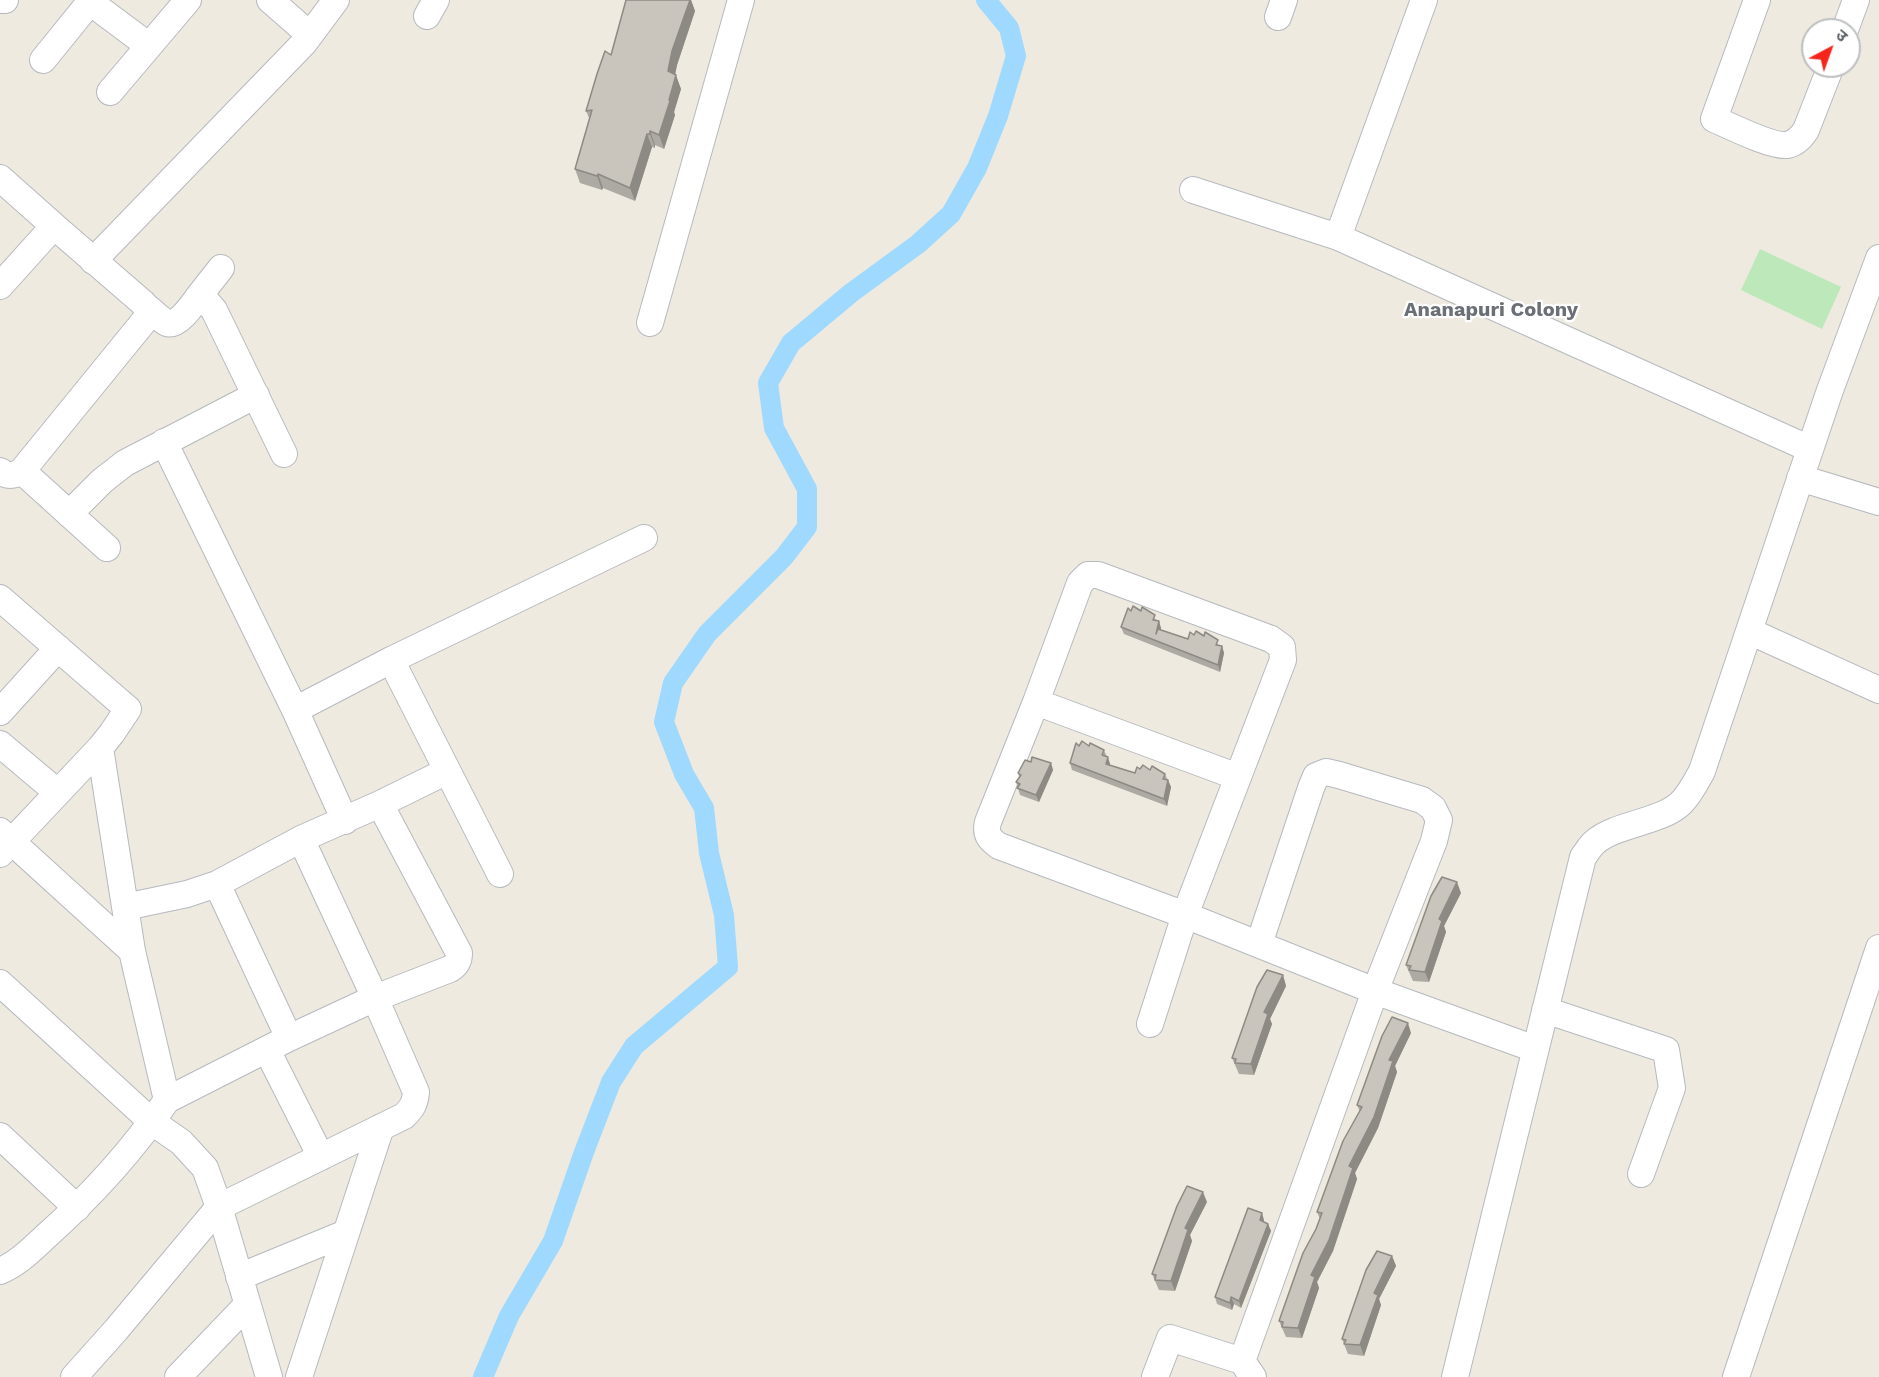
<!DOCTYPE html>
<meta charset="utf-8">
<style>
body{margin:0}
#map{position:relative;width:1879px;height:1377px;overflow:hidden;background:#eeeae0;font-family:"Work Sans","Noto Sans Devanagari",sans-serif}
canvas{display:block}
.north{position:absolute;left:1801px;top:18px;width:60px;height:60px;box-sizing:border-box;background:#fff;border:2px solid #bdbfc1;border-radius:50%;rotate:41deg;font-size:16px;font-weight:700;line-height:24px;text-align:center;color:#595e63}
.north::after{content:'';display:block;margin:auto;width:21px;height:27px;background:#f7261d;clip-path:polygon(50% 0,100% 100%,50% 72%,0 100%)}
</style>
<div id="map">
<canvas width="1879" height="1377"></canvas>
<div class="north">उ</div>
</div>
<script>
const context = document.querySelector('canvas').getContext('2d');
context.lineJoin = 'round';
function fillPath(path, color) { context.fillStyle = color; context.fill(path, 'evenodd'); }
function strokePath(path, color, width, dash) { context.strokeStyle = color; context.lineWidth = width; context.lineCap = dash ? 'butt' : 'round'; context.setLineDash(dash || []); context.stroke(path); }
function drawText(font, color, halo, rows, align = 'center') {
  context.font = font + ' "Work Sans",sans-serif'; context.lineWidth = 4.5; context.setLineDash([]); context.textBaseline = 'middle'; context.strokeStyle = halo; context.fillStyle = color; for (const [text, x, y, turn = 0] of rows) {
    context.save(); context.translate(x, y); context.rotate((+turn || 0) * Math.PI / 180); context.textAlign = isNaN(turn) ? turn : align; if (halo) context.strokeText(text, 0, 0); context.fillText(text, 0, 0); context.restore();
  }
}
const green = new Path2D(`
 M1760 249 1841 287 1822 329 1741 290Z`);
const canal = new Path2D(`
 M483 1377 509 1316 553 1241 584 1152 611 1082 634 1046 728 967 724 915 709 853 704 808 684 774 664 722 673 683 707 634 784 557 807 527V489L774 428 768 383 791 343 851 293 918 244 951 214 977 168 998 116 1016 56 1009 28 986 0`);
const minor = new Path2D(`
 M0 0H5
 M270 0 310 35
 M1757 0 1714 119C1730 126 1772 147 1787 145 1796 143 1801 138 1806 130L1831 66
 M427 16 436 0
 M1278 17 1284 0
 M1845 30 1856 0
 M43 60 90 2 149 46
 M110 92 188 0
 M0 178 54 226 0 286
 M1193 190 1338 237 1810 449
 M1338 237 1424 0
 M93 261 304 43 336 0
 M199 296 221 268
 M148 308C154 313 161 320 167 323 178 327 193 304 199 296L207 302 214 310 284 454
 M650 323 741 0
 M164 442 295 710 345 821
 M0 471C8 477 14 476 22 471L145 320C149 313 149 309 143 303L54 226
 M22 471 107 548
 M1800 478 1879 502
 M69 514 102 481 125 463 256 395
 M0 598 128 709 112 733 100 748 0 854
 M1749 631 1879 690
 M391 660 500 874
 M1036 702 1238 777
 M295 710 391 660 644 538
 M0 712 58 648
 M0 744 57 792
 M380 804 447 771
 M0 831 132 951
 M217 884 289 1038
 M0 983 152 1122 181 1142 205 1168 219 1207 269 1377
 M1545 1010 1666 1050 1672 1088 1641 1174
 M1150 1024 1185 915 1283 660 1282 647 1271 639 1098 575H1088L1080 583 1036 702 988 822C985 834 989 839 999 846L1185 915 1375 991 1535 1049
 M267 1050 321 1157
 M167 1100 289 1038 375 998 450 969C457 965 459 961 459 953L380 804 301 839
 M0 1136 77 1208
 M0 1271C17 1264 30 1251 44 1238 89 1198 133 1150 167 1100L132 951 100 748
 M239 1277 346 1233
 M1242 1361 1375 991 1434 841 1439 820 1433 808 1422 800 1339 775 1326 772 1316 776 1311 788 1259 944
 M74 1377 116 1330 219 1207 404 1116C412 1108 415 1104 416 1092L375 998 301 839 217 884 187 894 125 907
 M178 1377 247 1305
 M299 1377 381 1127
 M1155 1377 1170 1338 1242 1361 1253 1377
 M1455 1377 1583 857C1587 852 1590 846 1595 842 1615 824 1662 822 1681 803 1690 794 1696 782 1702 771L1829 393 1879 258
 M1736 1377 1879 948`);
const wall = new Path2D(`
 M626 0H691L695 11 677 65 675 75 681 89 674 112 675 115 664 149 655 145V148L652 147 635 201 603 188 602 190 580 183 575 169 590 120 586 111 611 55Z
 M1131 611H1141L1159 621 1161 630 1188 639 1194 635 1222 646 1224 653 1220 672 1124 634 1121 627Z
 M1089 746 1104 750 1110 764V765L1135 773 1140 769 1150 770 1165 774 1171 787 1167 806 1072 770 1070 763Z
 M1031 762 1051 763 1053 770 1039 802 1020 795 1016 782 1019 777 1018 773Z
 M1461 893 1444 926 1446 932 1429 982 1413 981 1406 965Z
 M1283 975 1286 986 1270 1019 1272 1024 1254 1075 1239 1074 1232 1058Z
 M1411 1033 1395 1066 1397 1072 1378 1128 1355 1173 1357 1179 1333 1251 1317 1282 1319 1288 1302 1338 1286 1337 1279 1321 1316 1229 1320 1219 1317 1212 1360 1112 1357 1105Z
 M1207 1202 1190 1235 1192 1241 1175 1291 1159 1290 1152 1274Z
 M1264 1220V1222L1268 1224 1271 1231 1241 1308 1234 1304 1232 1310 1217 1304 1215 1297Z
 M1392 1256 1396 1266 1379 1299 1381 1305 1364 1356 1348 1354 1342 1339Z`);
const shadedWall = new Path2D(`
 M690 0H691L695 11 677 65 673 84 668 71 672 51Z
 M676 75 681 89 674 112 675 115 664 149 659 135Z
 M650 131 655 145V148L650 134Z
 M647 134 652 147 635 201 630 188Z
 M598 174 603 188 602 190 597 176Z
 M1159 621 1161 628 1159 641 1156 634Z
 M1222 646 1224 653 1220 672 1218 665Z
 M1108 757 1110 764 1108 771 1106 764Z
 M1051 763 1053 770 1039 802 1036 795Z
 M1168 780 1171 787 1167 806 1164 799Z
 M1457 882 1461 893 1444 926 1446 932 1429 982 1425 972 1439 919Z
 M1283 975 1286 986 1270 1019 1272 1024 1254 1075 1251 1064 1264 1012Z
 M1408 1023 1411 1033 1395 1066 1397 1072 1378 1128 1355 1173 1357 1179 1333 1251 1317 1282 1319 1288 1302 1338 1298 1328 1311 1275 1349 1166 1389 1060Z
 M1203 1192 1207 1202 1190 1235 1192 1241 1175 1291 1171 1281 1185 1228Z
 M1262 1213 1264 1220 1262 1227 1260 1220Z
 M1268 1224 1271 1231 1241 1308 1239 1301Z
 M1392 1256 1396 1266 1379 1299 1381 1305 1364 1356 1360 1345 1374 1293Z
 M1231 1297 1234 1304 1232 1310 1230 1303Z`);
const building = new Path2D(`
 M626 0H690L672 51 668 71 676 75 669 100 670 101 659 135 650 131V134H647L630 188 598 174 597 176 575 169 592 110 586 111 597 74 605 51 611 55Z
 M1133 606 1141 611 1142 607 1155 615 1153 620 1159 621 1156 634 1158 629 1188 639 1190 632 1194 635 1196 631 1204 636 1205 632 1218 640 1216 645 1222 646 1218 665 1121 627 1128 608 1131 611Z
 M1082 741 1089 746 1090 743 1104 750 1102 755 1108 757 1106 764 1135 773 1137 767 1140 769 1143 765 1150 770 1152 766 1165 774 1163 779 1168 780 1164 799 1070 763 1076 743 1079 746Z
 M1032 757 1051 763 1036 795 1017 788 1020 784 1016 782 1021 775 1018 773 1025 760 1031 762Z
 M1442 877 1457 882 1439 919 1442 921 1425 972 1409 970 1411 966 1406 965 1431 896Z
 M1267 970 1283 975 1264 1012 1268 1014 1251 1064 1235 1063 1236 1059 1232 1058 1257 987Z
 M1392 1017 1408 1023 1389 1060 1393 1061 1374 1117 1349 1166 1353 1168 1329 1240 1311 1275 1315 1277 1298 1328 1282 1327 1283 1322 1279 1321 1303 1253 1316 1229 1322 1213 1317 1212 1343 1141 1362 1107 1357 1105 1382 1036Z
 M1187 1186 1203 1192 1185 1228 1188 1230 1171 1281 1155 1280 1156 1275 1152 1274 1177 1206Z
 M1248 1208 1262 1213 1260 1220 1268 1224 1239 1301 1231 1297 1230 1303 1215 1297Z
 M1377 1251 1392 1256 1374 1293 1378 1295 1360 1345 1344 1344 1346 1340 1342 1339 1366 1270Z`);
const quarterNames = [
 ["Ananapuri Colony",1491,310]
];
fillPath(green, '#bce8ba');
strokePath(canal, '#9fd9ff', 20);
strokePath(minor, '#b6b9be', 28);
strokePath(minor, '#fff', 26);
fillPath(wall, '#ada9a3');
fillPath(shadedWall, '#8d8a84');
fillPath(building, '#c9c5bd');
strokePath(building, '#8d8a84', 1.5);
drawText('bold 20px', '#6a7075', '#fff', quarterNames);
</script>
